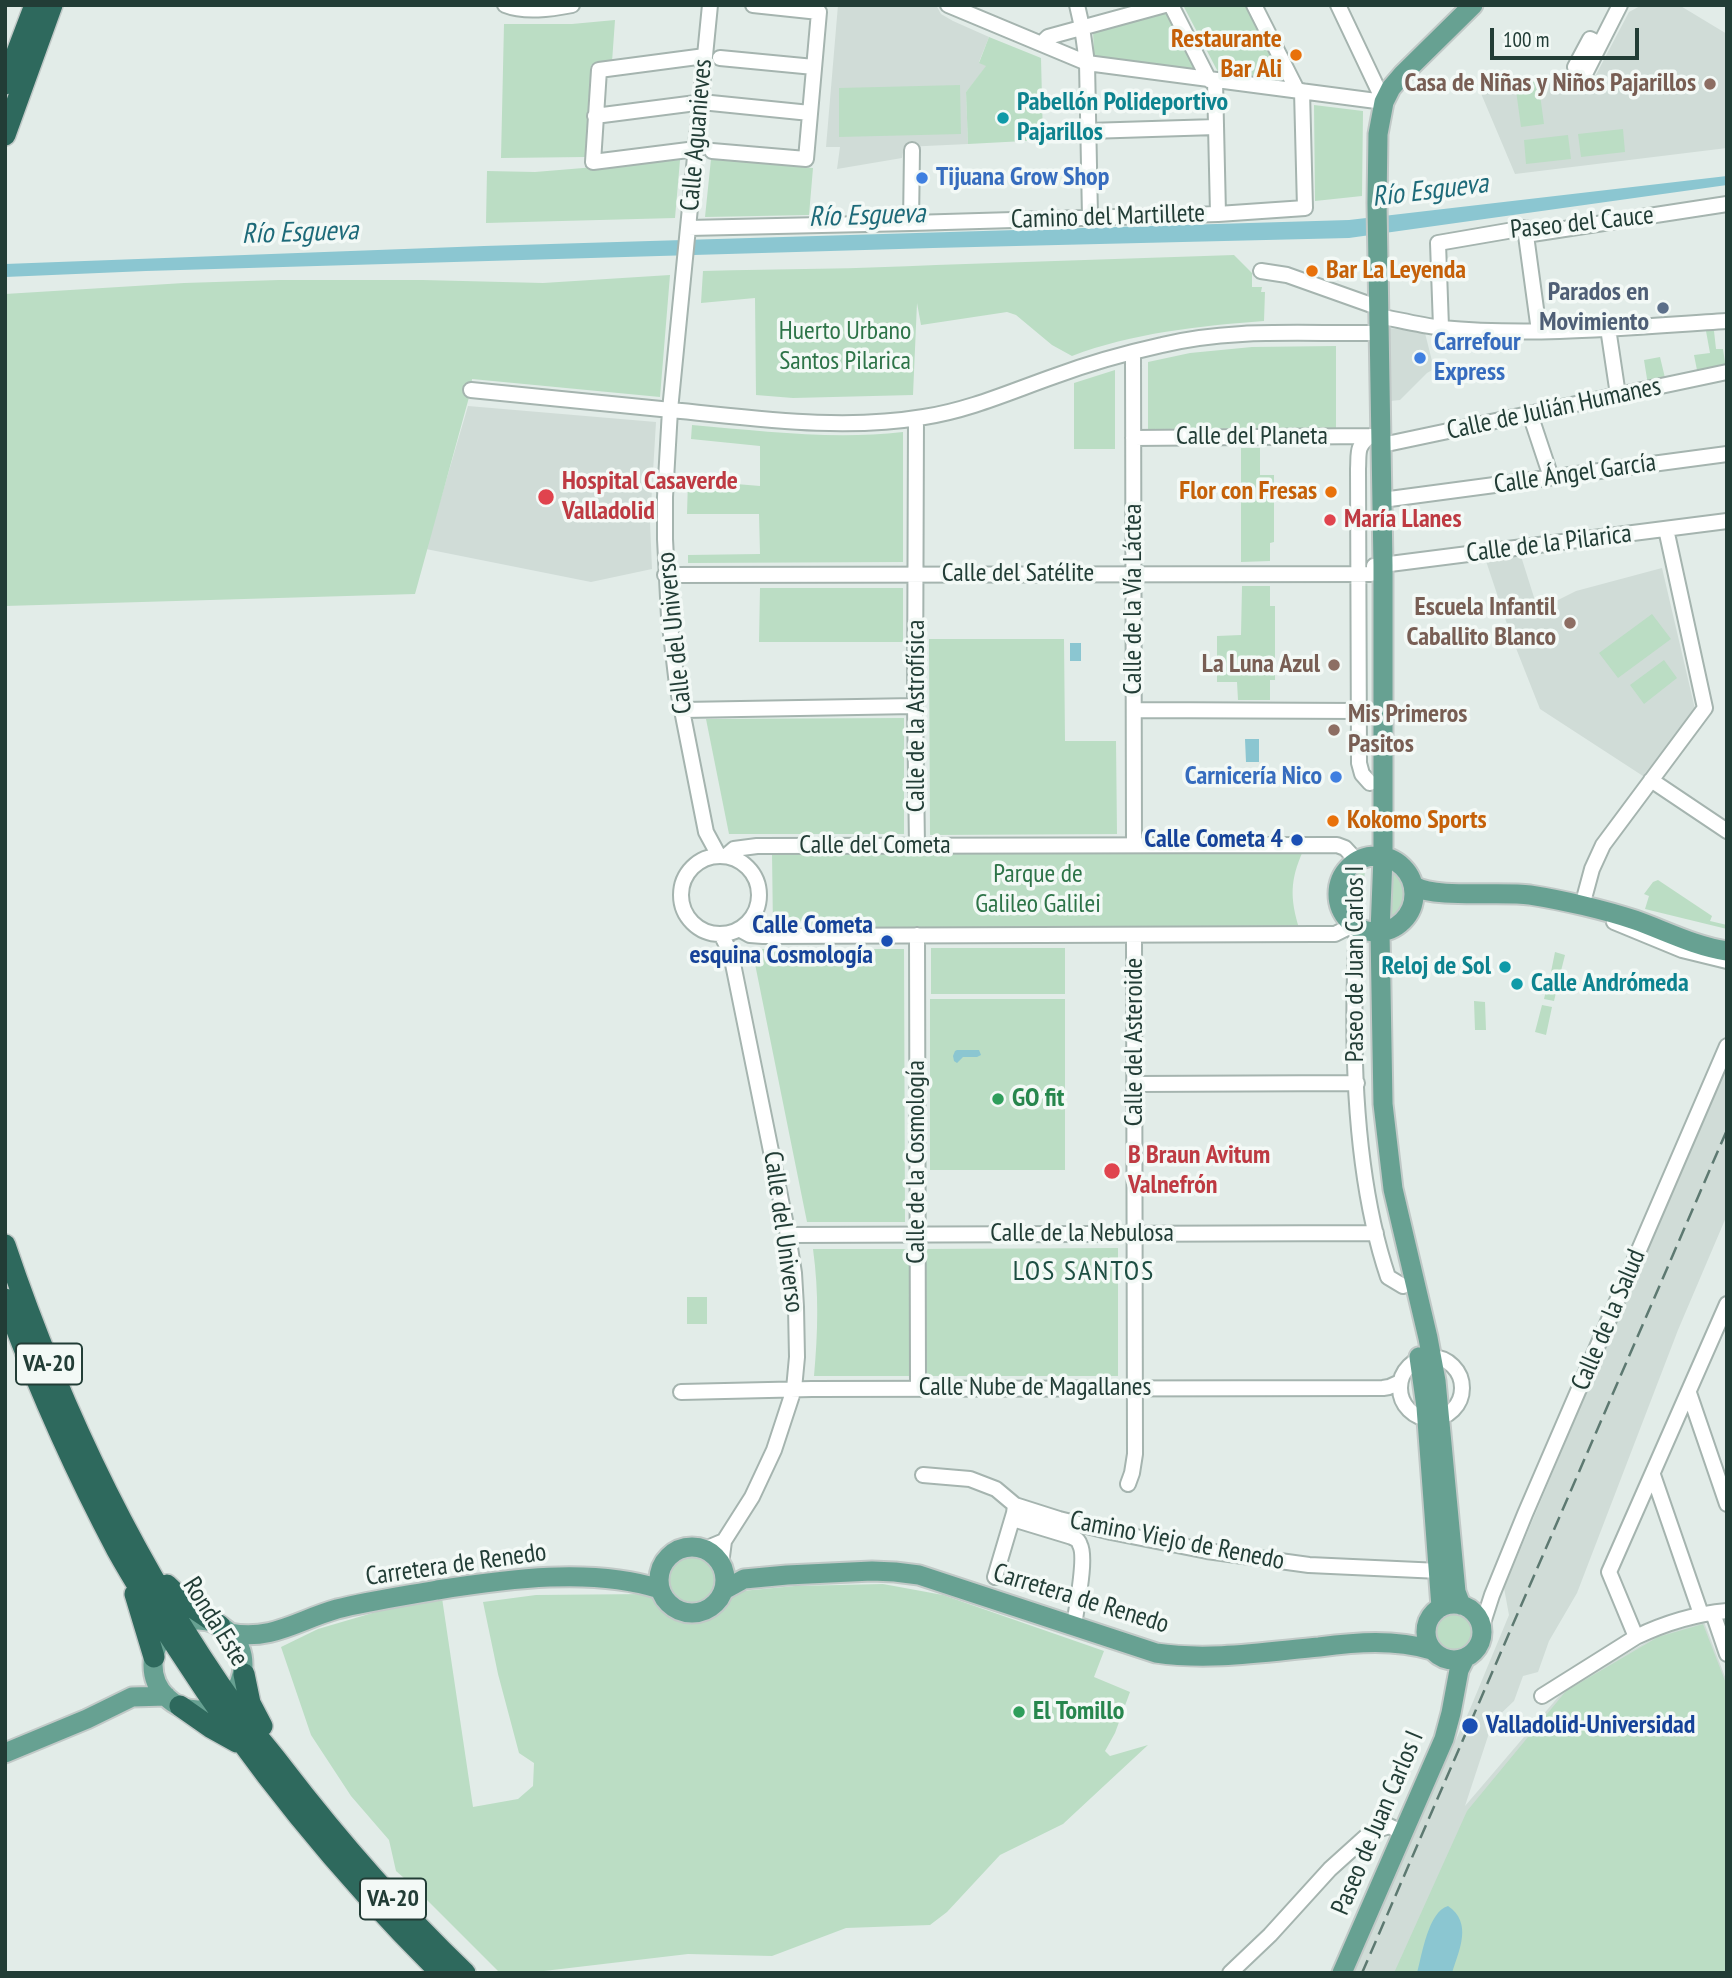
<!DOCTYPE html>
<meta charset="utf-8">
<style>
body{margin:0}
#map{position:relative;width:1732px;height:1978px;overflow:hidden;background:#e2ece8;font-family:"PT Sans Narrow",sans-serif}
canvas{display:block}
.frame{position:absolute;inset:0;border:7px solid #223d36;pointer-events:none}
.scale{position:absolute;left:1490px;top:28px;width:149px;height:32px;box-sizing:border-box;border:4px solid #223d36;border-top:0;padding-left:9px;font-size:21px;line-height:24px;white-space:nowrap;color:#223d36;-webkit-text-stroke:5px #f3f9f6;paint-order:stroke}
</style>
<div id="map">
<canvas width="1732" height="1978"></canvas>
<div class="frame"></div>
<div class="scale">100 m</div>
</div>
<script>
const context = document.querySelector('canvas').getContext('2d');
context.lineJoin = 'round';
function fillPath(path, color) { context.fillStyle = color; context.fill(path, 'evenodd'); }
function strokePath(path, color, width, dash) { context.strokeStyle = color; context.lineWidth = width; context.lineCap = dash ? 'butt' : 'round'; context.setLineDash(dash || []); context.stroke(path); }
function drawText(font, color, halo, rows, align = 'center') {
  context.font = font + ' "PT Sans Narrow",sans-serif'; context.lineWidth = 7; context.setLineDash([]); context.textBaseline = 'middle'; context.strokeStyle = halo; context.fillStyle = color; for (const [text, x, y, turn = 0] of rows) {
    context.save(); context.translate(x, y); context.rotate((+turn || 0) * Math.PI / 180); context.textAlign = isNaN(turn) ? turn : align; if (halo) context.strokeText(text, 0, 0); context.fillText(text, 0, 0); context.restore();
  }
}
const built = new Path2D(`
 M838 5H936L941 14 953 21 989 37 979 62 987 66 966 92 968 144 904 147 902 158 837 169 840 147H826Z
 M1642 5H1679L1727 34V148L1515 174 1477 84 1562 74 1589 88 1629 12Z
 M1389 328 1425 333 1434 369 1427 373 1400 400 1390 401Z
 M468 406 656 422 650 522 652 569 591 582 426 549Z
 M1520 553 1538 610 1576 591 1662 568 1695 709 1643 776 1540 709 1510 633 1485 558H1490L1491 562 1508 557V554Z
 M1727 1059V1215L1678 1330 1577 1593 1549 1641 1538 1672 1523 1676 1514 1701 1493 1721 1465 1806 1565 1689 1657 1636 1704 1622 1727 1682V1973H1354L1423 1812 1470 1709 1509 1615 1504 1588Z`);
const green = new Path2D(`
 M1192 5H1246L1285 81 1218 72 1184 7Z
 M1167 12 1197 69 1094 56 1093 31Z
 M615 20 612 62 591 65 585 157 501 158 504 24H572Z
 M989 37 1041 58 1043 140 968 144 966 92 986 66 979 63Z
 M1538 80 1544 124 1521 127 1515 83Z
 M960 85 961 134 839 137V88Z
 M1314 105 1363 111 1362 196 1315 201Z
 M1623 129 1625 152 1581 157 1578 134Z
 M1568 135 1571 159 1526 164 1524 140Z
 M711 159 813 168 809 215 705 217Z
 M680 160 675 218 486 223 487 171 535 172Z
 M1234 255 1252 273V287H1262L1261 292H1265L1264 321C1199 326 1132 333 1072 356L1052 345 1016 315 1007 312 921 325 917 303 913 395 793 398 756 395 755 298 701 303 703 271C781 269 858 269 936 265Z
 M670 275 660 397 472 379 471 390 415 594 5 606V294L184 283 279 280H423L543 283Z
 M1706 331H1714L1716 349H1723L1726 369 1698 375 1694 355 1710 353Z
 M1336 346V428L1148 429V362L1190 353 1252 347Z
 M1660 357 1666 382 1648 385 1644 360Z
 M1115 370V449H1074V383Z
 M692 425C763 431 832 440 903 432V562L688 563V555L760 554 759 514H687L688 480 760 486V446L691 439Z
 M1241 448H1260V475H1274V542L1270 543V561L1241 562Z
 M1242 586H1270V606H1275V680H1270V700H1238L1237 682H1217V636L1241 635Z
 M760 588H903V642H759Z
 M1652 614 1671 639 1618 678 1599 653Z
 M929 639H1064L1065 741H1116L1117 834 930 835Z
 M1664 660 1677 678 1644 704 1630 685Z
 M904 718V834H729L706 719Z
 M1303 851C1290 880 1290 898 1299 928L773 930 772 852Z
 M1388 867C1410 878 1410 909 1386 919Z
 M1365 868 1362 918C1343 906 1341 877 1365 868Z
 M1658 880 1712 916 1710 921 1727 925V929L1645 909 1649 896 1644 894 1653 882Z
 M931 948H1065V994H931Z
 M752 949H904L905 1222H807Z
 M1555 952 1565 955 1560 975 1551 972Z
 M1549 978 1559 980 1554 1001 1544 999Z
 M930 999H1065V1170H930Z
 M1474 1001 1485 1002 1486 1030H1475Z
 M1542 1005 1552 1007 1546 1035 1535 1032Z
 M1118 1248V1376H922V1249Z
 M813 1249H911V1376H814C818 1332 819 1293 813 1249Z
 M687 1297H707V1324H687Z
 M666 1579a26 26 0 1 1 52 0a26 26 0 1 1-52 0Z
 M883 1584 943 1595 1104 1651 1094 1677 1130 1692 1115 1733 1105 1751 1110 1756 1148 1745 1063 1824 1000 1855 947 1912 930 1925 846 1928 772 1956 688 1954 527 1973H500L412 1885 396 1871 389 1840 351 1796 311 1735 281 1647 318 1629 403 1604 442 1598 473 1807 518 1799 533 1786 534 1763 519 1753 498 1674 483 1602 536 1595 648 1594C655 1599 660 1608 667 1614 685 1626 708 1624 723 1609 730 1602 731 1594 742 1591L795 1586Z
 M1435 1633a20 20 0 1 1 40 0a20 20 0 1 1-40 0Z
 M1703 1624 1727 1686V1973H1394L1467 1811 1566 1691 1658 1637Z`);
const water = new Path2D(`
 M1727 176V185L1349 238 933 248 146 271 5 277V264L484 246 1349 220Z
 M1070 643H1081V661H1070Z
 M1245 739H1259V762H1246Z
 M957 1050H979L981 1055 977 1057H963L957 1063 954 1061 953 1056 955 1051Z
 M1448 1906C1473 1923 1459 1950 1452 1973H1417C1422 1955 1428 1912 1448 1906Z`);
const minor = new Path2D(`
 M505 5C525 13 551 9 572 5
 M710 5 670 410 665 497V539L669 617 677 685 706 832 719 856
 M948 5 1087 63 1384 102
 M1077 5 1082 27 1087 63 1090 217
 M1171 5 1209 80
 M1254 5 1297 90
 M1338 5 1384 102
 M1600 44 1590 39 1575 67 1586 72 1620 5
 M1045 45V40L1048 37 1165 5
 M720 58 814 67
 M1215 81 1218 214
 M701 102 810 113
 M595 116 696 103
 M1088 131 1216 127
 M696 149 593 162 599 70 705 56
 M912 150 911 223 1218 214 1305 208 1302 91
 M712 151 806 159 819 12 753 5
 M688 228 911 223
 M1525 228 1539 331
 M1261 271 1287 275 1377 307
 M1378 316C1399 320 1420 325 1441 328 1536 337 1632 327 1727 321
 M1441 327 1438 243 1525 228 1532 234 1727 204
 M1608 328 1618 395
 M1133 352 1134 845
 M471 390C538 397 605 403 671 410 755 418 840 431 924 417 970 410 1012 391 1055 376 1090 363 1126 353 1162 345 1230 328 1303 334 1372 333
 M1530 414 1551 477
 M916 418 915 706 917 846
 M1370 436C1356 447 1359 452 1358 469L1359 763 1362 774 1370 783
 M1133 438 1370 436
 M1382 445 1727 372
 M1382 500 1727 454
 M1374 566 1727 521
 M665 575 1371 574
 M683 710 915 706
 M1134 710 1360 711
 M1651 780 1727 831
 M726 856 734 849 757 846 1337 845 1345 848 1357 861
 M681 895a39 39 0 1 1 78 0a39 39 0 1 1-78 0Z
 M1582 906 1592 869 1603 845 1705 708 1666 529
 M1614 922 1682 950 1727 961
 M1357 927C1351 1036 1353 1173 1388 1277L1403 1286
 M739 929 750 935 763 936 1316 934H1335L1353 925
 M917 935 918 1388
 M1135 1084 1357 1083
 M788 1235 1376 1233
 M1400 1388a31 31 0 1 1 62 0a31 31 0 1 1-62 0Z
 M681 1392 812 1389 1383 1388 1389 1387 1400 1382
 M1689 1393 1727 1504
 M923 1475 970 1479 996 1489 1015 1505 1059 1519 1111 1532 1207 1551 1309 1565 1440 1571
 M1653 1475 1701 1614
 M1128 1484 1132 1473 1135 1454 1134 935
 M1015 1505 1014 1513 1016 1520 1072 1537C1077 1540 1078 1539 1080 1545 1087 1558 1076 1609 1074 1626
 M705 1549 724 1541
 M721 1564 724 1541 752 1497 774 1450 794 1389 797 1357 796 1307 794 1273 788 1235 731 954 721 934
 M995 1577 1014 1513
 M1713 1613 1727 1654
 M1482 1626 1492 1595 1525 1514 1727 1046
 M1636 1637 1609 1572 1727 1304
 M1542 1696 1636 1637C1665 1623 1694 1614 1727 1611
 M1230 1973 1270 1935 1330 1869 1371 1832 1389 1826 1404 1833`);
const major = new Path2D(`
 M1338 894a38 38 0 1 1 76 0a38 38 0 1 1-76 0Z
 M1414 886C1436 899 1500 891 1530 895 1562 900 1605 910 1635 920 1666 931 1694 946 1727 951
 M1419 1357 1426 1407 1441 1607
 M659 1580a33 33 0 1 1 66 0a33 33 0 1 1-66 0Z
 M724 1590 744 1579 787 1575 872 1571 895 1572 919 1575 1156 1653C1209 1661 1265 1652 1319 1647 1357 1642 1394 1639 1432 1650
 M1426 1632a28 28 0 1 1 56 0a28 28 0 1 1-56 0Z
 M1461 1605 1456 1592 1436 1381 1428 1338 1393 1189 1383 1104 1380 932 1383 857V565L1377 203 1378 134 1384 102 1391 88 1403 74 1473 5
 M153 1665a45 45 0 1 1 90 0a45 45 0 1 1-90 0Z
 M230 1633C272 1641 298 1620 337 1609 370 1601 404 1596 437 1590 507 1579 592 1567 660 1589
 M5 1753 87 1719 132 1697 166 1696
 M1342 1973 1444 1739 1451 1713 1459 1670 1465 1658`);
const highway = new Path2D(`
 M5 84 35 5
 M5 135 52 5
 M5 1245C60 1408 136 1567 236 1708 250 1729 267 1747 282 1767 338 1840 398 1909 465 1973
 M5 1299C37 1385 74 1469 117 1550 136 1584 157 1617 178 1649 255 1769 340 1873 441 1973
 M167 1585 186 1603 220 1626
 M135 1594 154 1657
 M244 1674 250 1703 262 1726
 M180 1706 210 1727 237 1742`);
const rail = new Path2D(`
 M1362 1973 1727 1130`);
const markers = [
 [1296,55,7,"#e8710a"],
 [1710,84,7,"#8d6e63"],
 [1003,118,7,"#0f9aa8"],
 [922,178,7,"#3f7fe0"],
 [1312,271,7,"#e8710a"],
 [1663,308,7,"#5c6f8a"],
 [1420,358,7,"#3f7fe0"],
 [1331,492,7,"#e8710a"],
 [546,497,9,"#e0444e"],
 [1330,520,7,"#e0444e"],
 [1570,623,7,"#8d6e63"],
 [1334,665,7,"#8d6e63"],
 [1334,730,7,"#8d6e63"],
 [1336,777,7,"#3f7fe0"],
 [1333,821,7,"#e8710a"],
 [1297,840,7,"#1a4fb4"],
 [887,941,7,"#1a4fb4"],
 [1505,967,7,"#0f9aa8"],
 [1517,984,7,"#0f9aa8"],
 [998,1099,7,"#2e9e5b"],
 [1112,1171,9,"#e0444e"],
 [1019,1712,7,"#2e9e5b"],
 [1470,1726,9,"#1a4fb4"]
];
const shields = [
 [49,1364,66],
 [393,1899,66]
];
const shieldNames = [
 ["VA-20",49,1364],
 ["VA-20",393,1899]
];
const foodNames = [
 ["Restaurante",1282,40],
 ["Bar Ali",1282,70],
 ["Bar La Leyenda",1326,271,"left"],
 ["Flor con Fresas",1317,492],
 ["Kokomo Sports",1347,821,"left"]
];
const educationNames = [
 ["Casa de Niñas y Niños Pajarillos",1696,84],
 ["Escuela Infantil",1556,608],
 ["Caballito Blanco",1556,638],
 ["La Luna Azul",1320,665],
 ["Mis Primeros",1348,715,"left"],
 ["Pasitos",1348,745,"left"]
];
const cultureNames = [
 ["Pabellón Polideportivo",1017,103],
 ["Pajarillos",1017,133],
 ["Reloj de Sol",1491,967,"right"],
 ["Calle Andrómeda",1531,984]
];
const streetNames = [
 ["Calle Aguanieves",697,135,-85],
 ["Camino del Martillete",1108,217,-2],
 ["Paseo del Cauce",1582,223,-6],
 ["Calle de Julián Humanes",1554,409,-12],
 ["Calle del Planeta",1252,437],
 ["Calle Ángel García",1575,474,-8],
 ["Calle de la Pilarica",1549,544,-7],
 ["Calle del Satélite",1018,574],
 ["Calle de la Vía Láctea",1134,599,-90],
 ["Calle del Universo",675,633,-96],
 ["Calle de la Astrofísica",917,716,-90],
 ["Calle del Cometa",875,846],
 ["Paseo de Juan Carlos I",1356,964,-90],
 ["Calle del Asteroide",1135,1042,-90],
 ["Calle de la Cosmología",917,1162,-90],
 ["Calle del Universo",783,1232,82],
 ["Calle de la Nebulosa",1082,1234],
 ["Calle de la Salud",1609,1320,-67],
 ["Calle Nube de Magallanes",1035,1388],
 ["Camino Viejo de Renedo",1177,1541,11],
 ["Carretera de Renedo",456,1565,-8],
 ["Carretera de Renedo",1081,1599,17],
 ["Ronda Este",215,1622,58],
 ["Paseo de Juan Carlos I",1378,1823,-67]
];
const shopNames = [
 ["Tijuana Grow Shop",936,178],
 ["Carrefour",1434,343],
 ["Express",1434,373],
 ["Carnicería Nico",1322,777,"right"]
];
const serviceNames = [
 ["Parados en",1649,293],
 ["Movimiento",1649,323]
];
const parkNames = [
 ["Huerto Urbano",845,332],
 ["Santos Pilarica",845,362],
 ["Parque de",1038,875],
 ["Galileo Galilei",1038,905]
];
const healthNames = [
 ["Hospital Casaverde",562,482],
 ["Valladolid",562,512],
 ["María Llanes",1344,520],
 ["B Braun Avitum",1128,1156],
 ["Valnefrón",1128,1186]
];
const transitNames = [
 ["Calle Cometa 4",1283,840],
 ["Calle Cometa",873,926],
 ["esquina Cosmología",873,956],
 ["Valladolid-Universidad",1486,1726,"left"]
];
const leisureNames = [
 ["GO fit",1012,1099],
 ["El Tomillo",1033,1712]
];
const waterNames = [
 ["Río Esgueva",1430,191,-7],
 ["Río Esgueva",867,216,-2],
 ["Río Esgueva",300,233,-2]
];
const neighbourhoodNames = [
 ["LOS SANTOS",1084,1272]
];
fillPath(built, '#d0dcd7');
fillPath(green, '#bbddc4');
fillPath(water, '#8bc6d1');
strokePath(minor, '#a5b4af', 18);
strokePath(major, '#c1c9c7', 23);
strokePath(highway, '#c1c9c7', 24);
strokePath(minor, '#fff', 14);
strokePath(major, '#67a192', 19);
strokePath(highway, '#2e695d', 21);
strokePath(rail, '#5d7971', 2.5, [14, 7]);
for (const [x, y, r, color] of markers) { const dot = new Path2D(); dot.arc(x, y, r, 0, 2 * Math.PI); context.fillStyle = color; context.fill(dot); strokePath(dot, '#f3f9f6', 2.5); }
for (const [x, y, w] of shields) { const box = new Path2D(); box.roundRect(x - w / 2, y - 20.5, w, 41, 5); context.fillStyle = '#f3f9f6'; context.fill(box); strokePath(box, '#223d36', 2); }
drawText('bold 24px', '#223d36', null, shieldNames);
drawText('bold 26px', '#c56008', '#f3f9f6', foodNames, 'right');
drawText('bold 26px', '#785e54', '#f3f9f6', educationNames, 'right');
drawText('bold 26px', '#0d838f', '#f3f9f6', cultureNames, 'left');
drawText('26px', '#223d36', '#f3f9f6', streetNames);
drawText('bold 26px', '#366cbe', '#f3f9f6', shopNames, 'left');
drawText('bold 26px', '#4e5e75', '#f3f9f6', serviceNames, 'right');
drawText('26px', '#2d7448', '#f3f9f6', parkNames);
drawText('bold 26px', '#be3a42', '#f3f9f6', healthNames, 'left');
drawText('bold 26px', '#164399', '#f3f9f6', transitNames, 'right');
drawText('bold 26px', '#27864d', '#f3f9f6', leisureNames, 'left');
drawText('italic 28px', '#1d6a79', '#f3f9f6', waterNames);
context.letterSpacing = '2px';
drawText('28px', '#1e4f43', '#f3f9f6', neighbourhoodNames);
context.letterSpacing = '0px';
</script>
